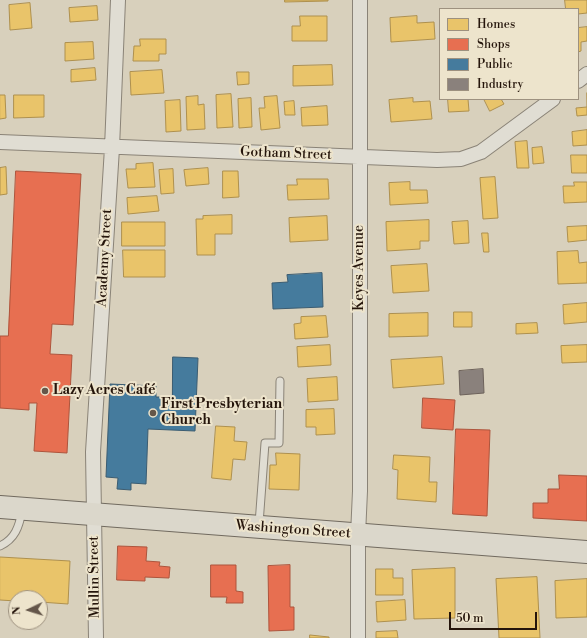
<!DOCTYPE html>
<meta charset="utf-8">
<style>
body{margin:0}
#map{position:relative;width:587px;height:638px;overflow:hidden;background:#d8d0bc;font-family:"Libre Bodoni",serif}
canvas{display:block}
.legend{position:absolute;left:439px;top:8px;width:140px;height:92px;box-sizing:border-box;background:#ede4cc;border:1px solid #9d917f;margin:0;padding:5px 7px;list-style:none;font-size:12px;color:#25150b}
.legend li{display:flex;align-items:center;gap:8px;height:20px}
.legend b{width:20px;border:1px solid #9d917f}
.north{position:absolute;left:8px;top:590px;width:40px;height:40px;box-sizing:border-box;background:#ede4cc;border:1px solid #9d917f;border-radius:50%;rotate:266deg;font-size:11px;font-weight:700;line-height:16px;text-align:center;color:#25150b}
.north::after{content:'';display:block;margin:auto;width:14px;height:18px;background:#645649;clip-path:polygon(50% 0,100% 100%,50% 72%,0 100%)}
.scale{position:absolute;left:449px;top:612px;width:88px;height:18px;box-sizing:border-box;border:2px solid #25150b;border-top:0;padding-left:5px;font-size:12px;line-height:14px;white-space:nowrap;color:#25150b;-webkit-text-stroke:3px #ede4cc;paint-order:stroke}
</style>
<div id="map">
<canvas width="587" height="638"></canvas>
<ul class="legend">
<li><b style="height:11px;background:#e9c46a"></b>Homes</li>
<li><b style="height:11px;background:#e76f51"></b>Shops</li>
<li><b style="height:11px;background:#457b9d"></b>Public</li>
<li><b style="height:11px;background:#8a817c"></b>Industry</li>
</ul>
<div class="north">N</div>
<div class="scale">50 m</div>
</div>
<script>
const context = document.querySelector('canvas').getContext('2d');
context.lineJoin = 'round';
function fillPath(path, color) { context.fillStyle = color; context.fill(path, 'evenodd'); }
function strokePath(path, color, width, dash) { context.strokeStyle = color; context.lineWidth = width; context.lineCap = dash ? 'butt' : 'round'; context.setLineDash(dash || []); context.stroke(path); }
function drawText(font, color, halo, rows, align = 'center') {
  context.font = font + ' "Libre Bodoni",serif'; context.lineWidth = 4; context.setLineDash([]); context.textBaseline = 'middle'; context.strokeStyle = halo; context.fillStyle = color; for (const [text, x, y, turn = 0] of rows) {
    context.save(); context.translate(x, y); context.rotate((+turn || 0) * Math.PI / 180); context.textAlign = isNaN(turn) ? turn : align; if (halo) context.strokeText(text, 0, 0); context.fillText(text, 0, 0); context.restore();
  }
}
const homes = new Path2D(`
 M285 0H328V1L285 2Z
 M565 0H587V13L578 14V9H566Z
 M30 3 32 28 10 30 9 5Z
 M97 6 98 20 70 22 69 8Z
 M300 16H327V41H292V26H300Z
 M417 16V23L434 22 435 39 391 42 390 18Z
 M587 27V41L581 42V51L578 52V28Z
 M140 39H166V54H159V61H133L134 46H140Z
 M93 42 94 59 65 61V43Z
 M332 65 333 85 293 86V66Z
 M95 68 96 80 71 82V70Z
 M162 70 164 93 131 95 130 72Z
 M237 72H249V84L238 85Z
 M587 93V115L577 116 576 108 587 107Z
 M231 94 233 127 217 128 216 95Z
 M0 95H5L6 118 0 119Z
 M14 95H44V117L14 118Z
 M198 96V105L204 104 205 129 187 130 186 97Z
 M277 96 280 128 261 130 259 108H265L264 97Z
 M251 98 252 127 239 128 238 99Z
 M413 98V102L430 101 432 119 391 122 389 100Z
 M448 99H468L469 111 449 112Z
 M484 99H501L504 104 490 111Z
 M180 100 181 131 166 132 165 101Z
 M294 101 295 115H285L284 102Z
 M327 106 328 125 302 126 301 108Z
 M587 130V145L573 146 572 132Z
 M527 141 529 168H517L515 142Z
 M542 147 544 163 533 164 532 148Z
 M571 155H587V173H572Z
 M153 163 155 187 128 188 126 169H136V164Z
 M6 167 7 194 0 195V168Z
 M208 168 209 184 186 186 184 170Z
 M173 169 174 193 161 194 159 170Z
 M223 171H238L239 197 223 198Z
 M495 177 498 218 483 219 480 178Z
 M297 179H328L329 199 288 200 287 185H297Z
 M410 182V190H427L428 203 390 205 389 183Z
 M574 182H587V202L564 203 563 186H574Z
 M157 196 159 211 128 214 127 198Z
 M232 215V234H215V255H197L196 219H203V216Z
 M327 216 328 240 290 242 289 218Z
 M429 220V241H420V249L387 251 386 222Z
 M468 221 469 243 454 244 452 222Z
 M122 222H165V246H122Z
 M587 226V240L568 242 567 227Z
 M482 233H488L489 252H484Z
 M123 250H165V277H124Z
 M578 251 579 263 587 262V283L558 284 557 252Z
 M427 264 429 291 393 293 391 266Z
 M587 303V322L564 324 563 305Z
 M454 312H472V327H454Z
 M428 313V336L389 337V314Z
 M326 316 328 337 295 339 294 324 301 323V317Z
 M537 323 538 333 516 334V324Z
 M330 345 331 365 298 367 297 347Z
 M587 345V362L562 363 561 346Z
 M442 357 444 384 393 388 391 360Z
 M337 377 338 400 308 402 307 379Z
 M334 409 335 434 316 435V427H306V410Z
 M216 426 235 427 234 441 247 442 245 460 233 459 231 480 212 478Z
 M276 453 300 454 299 490 269 489 270 465H276Z
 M394 455 430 457 429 482H437L436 502 397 499 398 470 393 469Z
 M0 557 70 561 68 604 40 602V598H16V601L0 600Z
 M455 568V618L414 619 412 570Z
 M376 569H393V578H403V595H376Z
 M537 577 540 638H499L496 579Z
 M587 579V617L556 618 555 581Z
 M405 600 406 620 377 622 376 602Z
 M397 631 398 638H376V632Z
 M310 635 329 637V638H310Z`);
const shops = new Path2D(`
 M16 171 81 174 73 325 52 324 50 354 72 355 67 453 34 451 37 403H29V410L0 408V336H8Z
 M423 398 455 400 453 430 422 428Z
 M456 429 490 430 487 516 453 514Z
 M559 475 587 476V521L533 518V503H548V489H559Z
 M118 546 147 547 146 561 160 562 159 566 170 567 169 578 145 577V581L117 580Z
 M211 565H236V591L243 592V603H226L227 597H211Z
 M290 565V607H294V630L269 631 268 566Z`);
const public = new Path2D(`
 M322 273 323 307 273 309 272 283 288 282 287 275Z
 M173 357 198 358 195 431 148 429 146 484 131 483V490L117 489 118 478 106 477 110 384 156 386V397H172Z`);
const industry = new Path2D(`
 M483 369 484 393 460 395 459 371Z`);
const lane = new Path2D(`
 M259 524 265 443H279L280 381
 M0 546C15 539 19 527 22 511`);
const street = new Path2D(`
 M578 81 587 74
 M0 142 437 160 461 159 481 152 553 99
 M96 638 93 452 112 148 118 0
 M358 638V535L360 491V0`);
const primary = new Path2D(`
 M0 507 587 552`);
const markers = [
 [45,391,4,"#645649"],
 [153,413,4,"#645649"]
];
const streetNames = [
 ["Gotham Street",286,154,2],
 ["Academy Street",105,258,-87],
 ["Keyes Avenue",360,268,-90],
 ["Washington Street",293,530,4],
 ["Mullin Street",95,577,-91]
];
const poiNames = [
 ["Lazy Acres Café",53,391],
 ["First Presbyterian",161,405],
 ["Church",161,421]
];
fillPath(homes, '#e9c46a');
strokePath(homes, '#ae904e', 1);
fillPath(shops, '#e76f51');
strokePath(shops, '#ad543c', 1);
fillPath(public, '#457b9d');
strokePath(public, '#3b5c71', 1);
fillPath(industry, '#8a817c');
strokePath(industry, '#6c615a', 1);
strokePath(lane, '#8a8377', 9);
strokePath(street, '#8a8377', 16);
strokePath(primary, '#716a5f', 24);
strokePath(lane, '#e0ddd3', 7);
strokePath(street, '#e0ddd3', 14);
strokePath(primary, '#dbd7cb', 22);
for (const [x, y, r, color] of markers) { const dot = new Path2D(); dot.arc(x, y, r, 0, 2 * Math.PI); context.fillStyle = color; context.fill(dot); strokePath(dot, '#ede4cc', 1.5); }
drawText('14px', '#25150b', '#ede4cc', streetNames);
drawText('bold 14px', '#25150b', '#ede4cc', poiNames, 'left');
</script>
